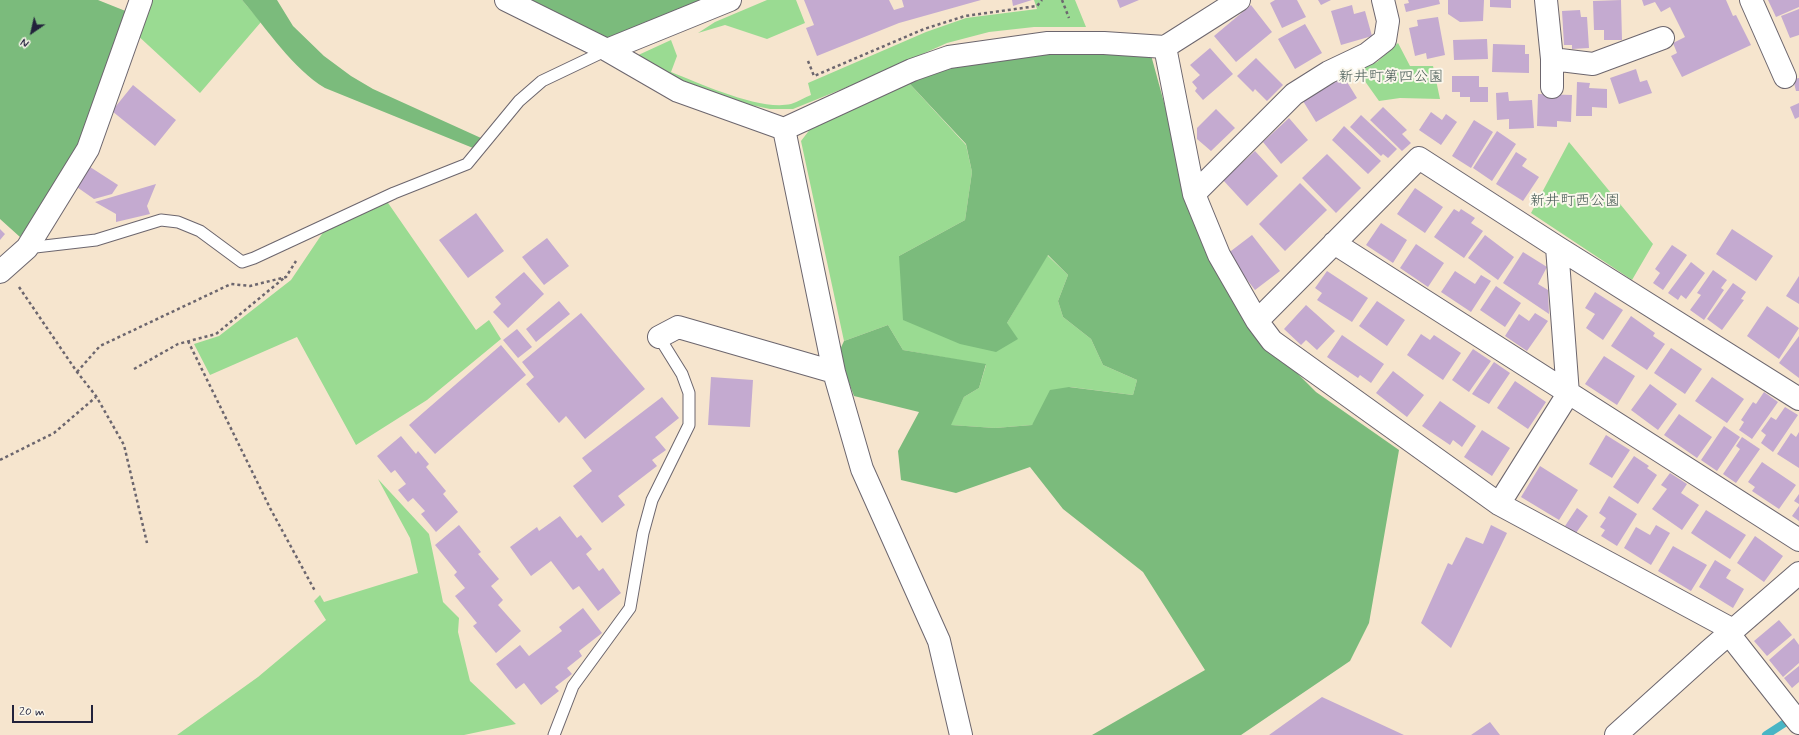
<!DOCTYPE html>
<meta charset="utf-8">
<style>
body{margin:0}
#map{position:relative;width:1799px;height:735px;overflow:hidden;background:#f6e5ce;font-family:Mynerve,sans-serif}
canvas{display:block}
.north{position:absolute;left:12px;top:12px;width:40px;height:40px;-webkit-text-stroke:3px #fbf7ec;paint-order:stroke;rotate:214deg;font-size:11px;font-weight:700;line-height:16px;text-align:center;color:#22223b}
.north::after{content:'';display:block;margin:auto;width:14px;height:18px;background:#22223b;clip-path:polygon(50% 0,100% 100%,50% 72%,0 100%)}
.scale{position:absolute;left:12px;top:705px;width:81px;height:18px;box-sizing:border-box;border:2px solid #22223b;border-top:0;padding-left:5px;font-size:12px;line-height:14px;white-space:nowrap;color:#22223b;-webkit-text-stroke:3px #fbf7ec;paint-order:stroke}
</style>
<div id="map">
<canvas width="1799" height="735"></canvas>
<div class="north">N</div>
<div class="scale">20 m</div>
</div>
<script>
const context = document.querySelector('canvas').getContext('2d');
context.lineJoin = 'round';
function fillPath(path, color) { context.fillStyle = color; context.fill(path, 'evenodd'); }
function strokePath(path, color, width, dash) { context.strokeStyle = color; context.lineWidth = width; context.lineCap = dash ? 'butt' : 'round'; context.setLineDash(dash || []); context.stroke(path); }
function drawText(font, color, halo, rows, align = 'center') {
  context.font = font + ' Mynerve,"Klee One",sans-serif'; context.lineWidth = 4; context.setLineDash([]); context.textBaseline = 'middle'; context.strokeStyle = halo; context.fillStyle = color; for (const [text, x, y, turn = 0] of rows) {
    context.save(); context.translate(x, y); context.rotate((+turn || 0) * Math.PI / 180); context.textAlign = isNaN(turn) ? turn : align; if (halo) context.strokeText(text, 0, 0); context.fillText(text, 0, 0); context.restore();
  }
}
const green = new Path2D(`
 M147 0H242L261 22 200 93 135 33Z
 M767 0H796L805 23 767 39 725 25 698 33 715 22Z
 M1034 0H1075L1086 27H1034L989 32 947 43 862 81 793 109H770L737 102 680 82 634 57 671 40 677 56 671 72C702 84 759 111 791 104 798 102 805 97 811 95L808 83 926 32 966 18 1037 9Z
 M1398 43 1410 66H1433L1440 99 1400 98 1379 101 1357 70 1377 62Z
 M909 83 966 145 972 172 965 220 899 256 1007 323 1047 255 1068 275 1058 301 1063 317 1091 339 1103 365 1137 380 1133 395 1070 387 1032 425 995 428 950 425 964 397 979 388 986 365 903 350 888 325 844 341 801 141 811 128Z
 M1569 142 1653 244 1632 280 1531 213Z
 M386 200 476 330 489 320 501 339 427 400 356 445 297 337 210 375 194 344 219 336 291 280 324 231Z
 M378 479 429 534 443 602 459 618 458 632 470 681 516 724 464 735H177L258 677 326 620 314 601 320 595 324 602 418 573 410 538Z`);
const forest = new Path2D(`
 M0 0H98L128 12 75 157 20 237 0 219Z
 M242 0H277L293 26 324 56 351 76 373 89 481 138 473 148 325 88C293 69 267 29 242 0Z
 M525 0H707L606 41Z
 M1076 49 1151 55 1184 176 1265 341 1316 392 1399 450 1369 623 1350 661 1241 735H1092L1205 670 1143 572 1063 509 1030 467 956 493 901 480 898 451 919 412 854 396 838 354 844 341 888 325 903 350 986 364 979 388 964 397 951 425 995 428 1032 425 1050 390 1069 387 1133 395 1137 380 1103 365 1091 339 1063 317 1058 301 1068 275 1048 255 1007 323 1018 339 996 352 960 344 903 320 899 256 965 220 972 172 966 144 909 83 963 64Z`);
const stream = new Path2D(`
 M1766 735 1794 717`);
const building = new Path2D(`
 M804 0H889L894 10 904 7 902 0H981L899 23 817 56 806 28 814 25Z
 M1012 0H1032L1013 6Z
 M1117 0H1139L1120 8Z
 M1275 0H1297L1306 17 1282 28 1270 3Z
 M1318 0H1331L1321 5Z
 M1408 0H1439L1440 4 1406 12 1404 4 1409 3Z
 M1448 0H1484L1483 21 1460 22 1448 14Z
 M1490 0H1511V8L1490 7Z
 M1621 0 1622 40H1604V30H1594L1593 1Z
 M1642 0H1726L1733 16 1736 15 1751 45 1682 77 1671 56 1677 53 1673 43 1685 37 1670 7 1661 12 1655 2 1644 6Z
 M1768 0H1799V7L1776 17Z
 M1251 5 1272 32 1236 62 1214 36Z
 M1352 5 1354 14 1365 11 1372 36 1341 45 1331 11Z
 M1799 9V35L1790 38 1781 16Z
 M1580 10 1581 17H1587L1589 48 1572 49V45H1564L1562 11Z
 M1438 17 1445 55 1427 59 1426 53 1415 56 1409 28 1418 26 1417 20Z
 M1305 24 1322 53 1295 69 1278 39Z
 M1487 39 1488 59 1454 60 1453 40Z
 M1493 44 1525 45V54H1529V73L1492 72Z
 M1210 48 1233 74 1203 100 1195 91 1197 88 1192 82 1200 75 1190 65Z
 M1256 58 1283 85 1267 101 1255 89 1253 92 1237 76Z
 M1636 69 1640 82 1647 80 1652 93 1619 104 1610 78Z
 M1452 76H1479V87H1488V102H1470V97H1460V92H1452Z
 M1344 77 1357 98 1316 122 1303 101Z
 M1799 78V91H1796L1793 79Z
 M1577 82 1590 83 1589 88 1607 89V108L1592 107V116H1576Z
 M133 85 176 120 155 146 112 111Z
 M1508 92 1509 101 1532 100 1534 128 1509 129V119L1497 120 1496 93Z
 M1538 94 1572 95 1571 122 1557 121V127L1537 126Z
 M1799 103V117L1795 119 1790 107Z
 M1383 107 1407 130 1402 134 1411 143 1402 151 1370 120Z
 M1216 109 1235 128 1211 151 1197 139V128Z
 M1431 112 1442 120 1446 114 1457 122 1441 145 1419 130Z
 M1361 115 1397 149 1388 158 1383 154 1381 156 1350 127Z
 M1289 118 1308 140 1281 164 1263 142Z
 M1474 120 1493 132 1471 168 1452 156Z
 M1344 126 1381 161 1368 174 1332 140Z
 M1497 131 1516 144 1492 181 1473 168Z
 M1255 151 1278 176 1247 206 1223 180Z
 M1516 152 1527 159 1522 166 1539 177 1523 201 1496 184Z
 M1327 154 1361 188 1336 213 1302 178Z
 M87 165 118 185 112 194 94 199 74 185Z
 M1300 183 1327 210 1285 251 1259 224Z
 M156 184 147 206 150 214 116 222V214L95 202Z
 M1415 188 1443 207 1425 233 1397 214Z
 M1454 209 1459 212 1461 209 1475 218 1471 223 1483 231 1464 258 1434 237Z
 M476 213 504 251 468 278 439 240Z
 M1381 223 1407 240 1393 263 1366 245Z
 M0 229 5 234 0 240Z
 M1732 229 1773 256 1756 281 1716 254Z
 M1252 235 1280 271 1255 290 1227 254Z
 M1485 235 1514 257 1498 280 1468 258Z
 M547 238 569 266 544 285 522 257Z
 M1416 244 1444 263 1428 287 1400 268Z
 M1672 245 1687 255 1663 290 1653 283 1660 273 1655 269Z
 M1523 252 1547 267 1538 284 1548 290 1549 314 1503 283Z
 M1691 262 1705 273 1686 299 1681 295 1678 300 1668 293Z
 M1713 270 1727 280 1721 288 1724 290 1704 320 1690 310 1701 295 1697 293Z
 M1327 271 1368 298 1352 322 1317 300 1322 293 1315 288Z
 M1455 271 1475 284 1481 275 1491 281 1471 312 1441 292Z
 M524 272 544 294 508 328 493 312 501 304 495 297Z
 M1799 276V304L1786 296Z
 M1733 283 1746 292 1741 299 1744 300 1722 330 1707 319Z
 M1496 286 1521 303 1505 327 1480 310Z
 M1595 292 1623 310 1603 340 1586 328 1595 314 1585 308Z
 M559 301 570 314 536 342 526 329Z
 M1377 301 1405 320 1387 346 1359 326Z
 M1306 305 1335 331 1317 350 1306 340 1301 345 1284 329Z
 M1767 306 1799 328 1779 359 1747 336Z
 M581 313 645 389 585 439 566 416 559 423 526 384 534 377 522 362Z
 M1535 313 1548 321 1527 351 1505 336 1519 314 1529 321Z
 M1631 316 1655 333 1653 336 1665 344 1647 370 1611 346Z
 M517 329 532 347 518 358 503 340Z
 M1421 334 1430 340 1434 335 1461 353 1443 380 1407 355Z
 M1342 335 1384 364 1371 383 1360 375 1358 378 1327 357Z
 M1799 336V378L1779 363Z
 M501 345 526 375 435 454 409 425Z
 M1671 348 1702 369 1685 394 1654 373Z
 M1473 349 1491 361 1469 392 1452 380Z
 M1604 356 1635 376 1617 405 1585 384Z
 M1494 362 1510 373 1489 404 1472 394Z
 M1393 371 1424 395 1407 417 1376 393Z
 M711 377 753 380 750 427 708 425Z
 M1712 377 1744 399 1727 423 1695 401Z
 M1515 381 1546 402 1528 429 1497 408Z
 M1650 384 1677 404 1658 430 1631 410Z
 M1764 392 1778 402 1752 439 1739 430 1744 422 1741 420 1753 402 1756 404Z
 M662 397 679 418 655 437 666 450 652 460 657 466 618 496 625 505 602 523 573 486 592 471 582 458Z
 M1440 401 1476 426 1462 447 1453 440 1450 445 1422 426Z
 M1785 407 1798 415 1773 452 1761 443 1766 435 1761 431 1771 417 1776 420Z
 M1679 414 1712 437 1697 458 1664 435Z
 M1724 426 1740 437 1717 471 1701 460Z
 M1482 430 1510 448 1492 476 1464 457Z
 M1799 432V468L1777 454 1791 433 1796 437Z
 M1606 435 1630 450 1612 478 1589 464Z
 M401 436 416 454 418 451 429 464 426 467 446 491 443 494 458 512 436 532 421 514 425 511 413 498 408 502 398 490 406 484 395 470 391 473 377 456Z
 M1742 437 1760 449 1736 483 1723 474 1740 449 1736 446Z
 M1634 456 1649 466 1647 468 1657 475 1638 504 1613 487Z
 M1762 462 1796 485 1779 509 1752 491 1755 487 1748 482Z
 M1540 466 1578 490 1559 520 1521 497Z
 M1670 473 1687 484 1681 493 1699 505 1682 530 1652 509 1667 489 1661 485Z
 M1799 494V504L1794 501Z
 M1609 496 1637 514 1617 546 1601 536 1605 530 1600 527 1606 518 1599 513Z
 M1799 506V521L1792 516Z
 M1577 508 1588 516 1576 533 1565 526Z
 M1706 510 1746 535 1730 559 1691 533Z
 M560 516 577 538 581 535 592 549 586 554 599 571 603 568 621 593 598 611 579 586 573 590 551 561 531 576 510 547 537 527 539 531Z
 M459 525 481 552 478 554 499 579 491 586 503 600 498 605 521 631 496 653 473 626 477 623 455 596 465 588 454 575 457 572 435 545Z
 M1491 525 1507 533 1451 648 1421 623 1448 563 1452 565 1466 537 1483 544Z
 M1656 525 1670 533 1651 565 1624 548 1636 527 1650 535Z
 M1755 536 1783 556 1764 582 1737 563Z
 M1673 546 1707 565 1691 591 1658 571Z
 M1715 560 1731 570 1726 578 1744 589 1733 608 1699 587Z
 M583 608 602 633 579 651 582 656 567 668 572 674 555 687 559 691 541 705 524 683 516 689 496 664 520 645 529 656 562 631 559 627Z
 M1779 620 1792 635 1767 656 1754 641Z
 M1794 638 1799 645V663L1783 677 1769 660Z
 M1799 666V682L1792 688 1784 678Z
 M1322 697 1404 735H1269Z
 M1490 722 1500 735H1471Z`);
const path = new Path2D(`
 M1062 0 1069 18
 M808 61 814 76 924 29 965 16 1037 6 1042 0
 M19 287 77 372 96 396 124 445 147 543
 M188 341 270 508 315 591
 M134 369 178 344 216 334 284 278
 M77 372 100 346 231 284 250 286 286 277 296 261
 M0 460 54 433 96 397`);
const lane = new Path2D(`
 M27 248 96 240 161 220 178 222 200 231 242 262 254 258 394 193 467 164 519 101 542 81 607 50
 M554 735 573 686 630 608 643 533 652 500 689 425V393L682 374 659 337`);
const street = new Path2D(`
 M506 0 607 50 678 91 784 129 912 70 949 57 1048 43H1104L1165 47 1239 0
 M1546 0 1552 59V87
 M1751 0 1785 77
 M1165 47 1194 194 1219 255 1257 321 1272 341 1499 504 1733 630
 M607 50 730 0
 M1552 59 1593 64 1663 38
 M784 129 834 372 862 469 939 641 961 735
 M1194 194 1294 94 1329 72 1367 54 1385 40 1388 21 1383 0
 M1334 243 1799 540
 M0 272 27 248 88 149 141 0
 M1257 321 1419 158 1557 247 1799 399
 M659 337 678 327 834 372
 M1499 504 1568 394 1557 247
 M1729 634 1799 723`);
const secondary = new Path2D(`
 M1616 735 1709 651 1799 573`);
const parkNames = [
 ["新井町第四公園",1391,78],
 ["新井町西公園",1575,202]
];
fillPath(green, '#9adb92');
fillPath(forest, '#7bbb7c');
strokePath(stream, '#48b5c5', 8);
fillPath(building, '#c4aad0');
strokePath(lane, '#6c666e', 13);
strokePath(street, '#6c666e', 24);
strokePath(secondary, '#6c666e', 24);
strokePath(path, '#6c666e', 2.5, [3, 3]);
strokePath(lane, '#fff', 11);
strokePath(street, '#fff', 22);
strokePath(secondary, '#fff', 22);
drawText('15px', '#465a55', '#fbf7ec', parkNames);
</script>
